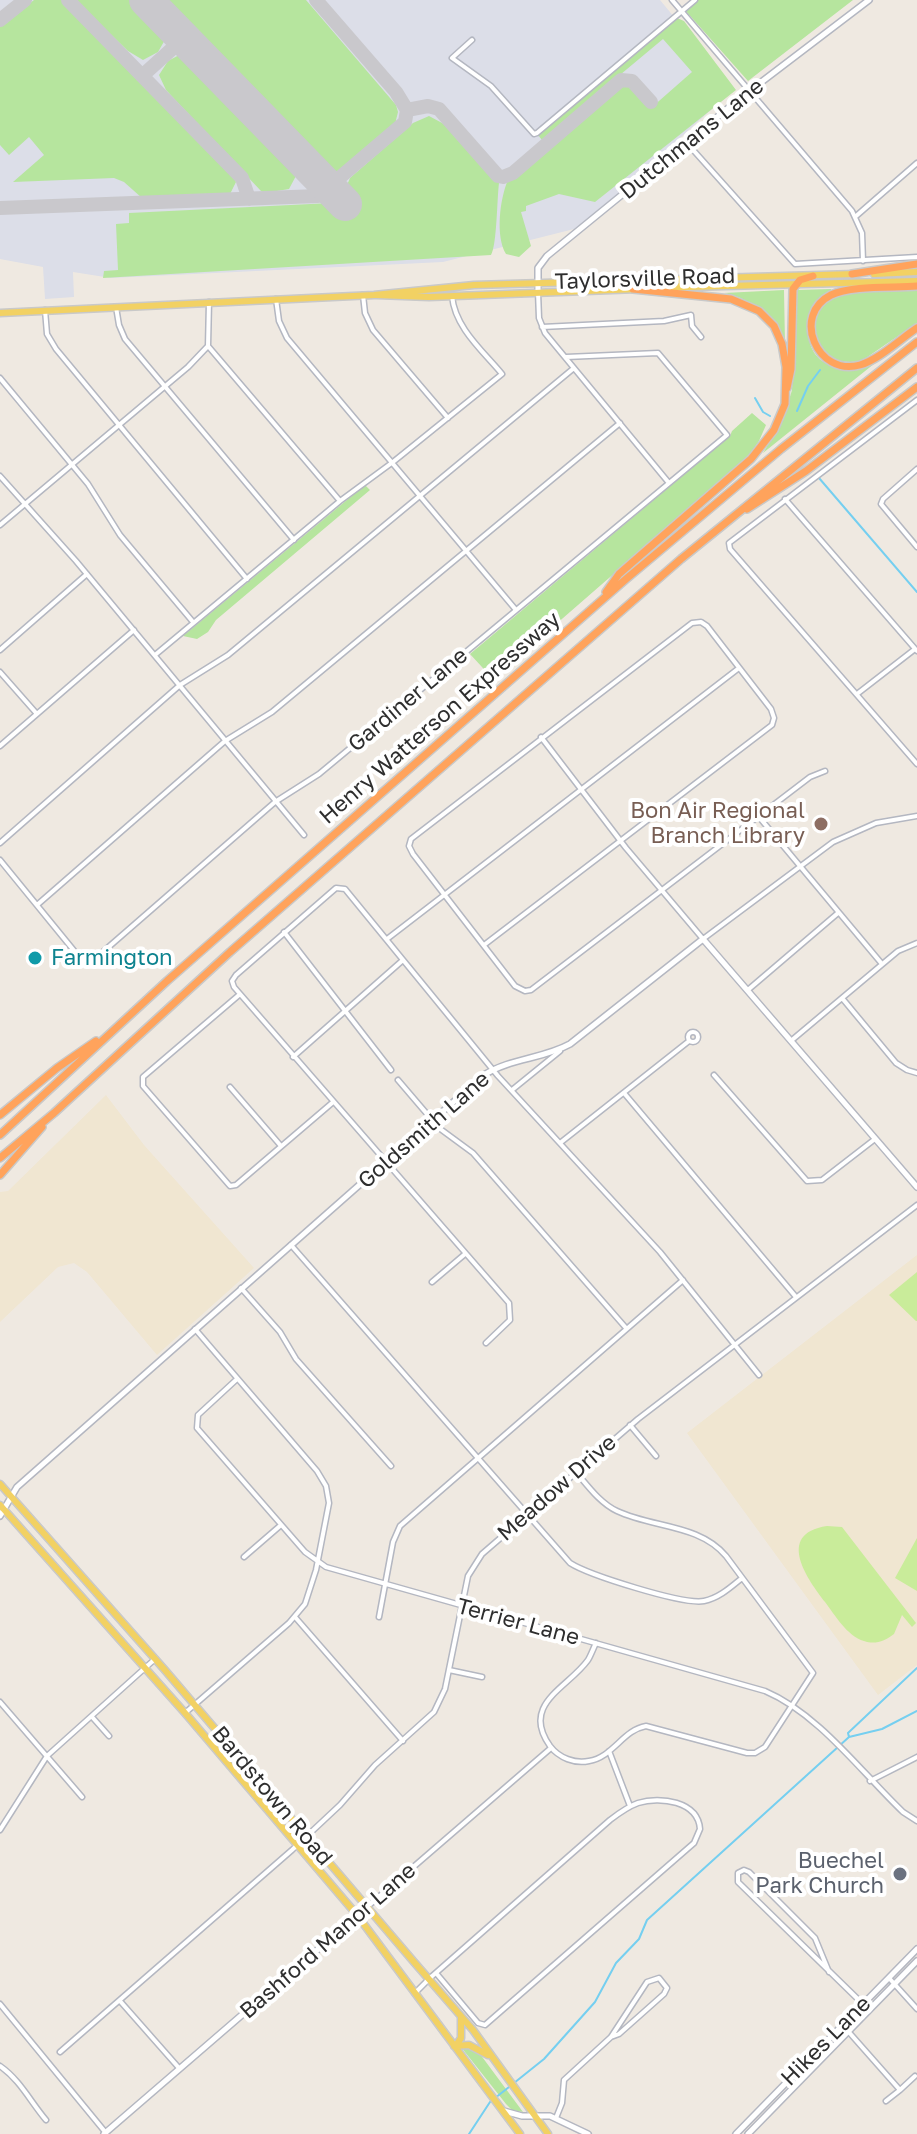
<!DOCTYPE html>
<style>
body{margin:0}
canvas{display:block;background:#efe9e1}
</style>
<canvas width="917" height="2134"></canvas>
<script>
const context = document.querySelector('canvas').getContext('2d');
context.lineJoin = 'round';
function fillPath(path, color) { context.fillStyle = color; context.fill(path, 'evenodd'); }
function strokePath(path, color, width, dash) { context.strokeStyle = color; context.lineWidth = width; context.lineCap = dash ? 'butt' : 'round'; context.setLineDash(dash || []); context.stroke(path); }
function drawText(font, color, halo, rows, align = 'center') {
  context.font = font + ' "Golos Text",sans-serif'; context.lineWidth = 8; context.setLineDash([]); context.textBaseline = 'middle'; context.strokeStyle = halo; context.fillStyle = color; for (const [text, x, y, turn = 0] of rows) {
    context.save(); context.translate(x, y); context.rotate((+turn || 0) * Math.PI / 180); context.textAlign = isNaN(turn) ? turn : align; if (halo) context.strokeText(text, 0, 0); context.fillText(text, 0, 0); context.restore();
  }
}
const education = new Path2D(`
 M106 1095 144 1145 254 1268 157 1355 87 1272 74 1263 58 1267 0 1322V1192L8 1191Z
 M917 1255V1665L878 1695 687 1433Z`);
const airport = new Path2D(`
 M0 0H660L734 89 582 227 443 262 111 278 73 272 74 297 45 299 43 267 0 259Z`);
const green = new Path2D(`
 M34 0H62L231 171 236 182 230 194 142 198 124 182 114 178 13 182 44 155 29 137 9 155 0 145V27Z
 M75 0H132L162 30 166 38 158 52 143 60 128 51Z
 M157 0H306L396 105 398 112 395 124 340 171H327Z
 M695 0H853L748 81 684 9Z
 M677 18 684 21 736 90 595 202 559 194 526 206V211L521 212 531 246 519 257 506 254C495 236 500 198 508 180L621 85 632 86 651 108 692 72 663 39 542 140 538 135Z
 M181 54 189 58 294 166 297 174 289 189 265 193 261 191 166 90 159 75 168 61Z
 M429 116 444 124 499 183C497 198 497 245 491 255L103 278 104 271 118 270 116 224 129 223V213L331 203 339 209 351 198 345 190 350 178 413 123Z
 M831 289V291C800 311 799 364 842 368 857 370 880 354 895 347L763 453 783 420 792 390 796 290Z
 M917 289V323L863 360C818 373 794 315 835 297 855 288 894 291 917 289Z
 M784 290 785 344C767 319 756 299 724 293Z
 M752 413 766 425 759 441 748 457 493 679 470 654 730 436 732 431Z
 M365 485 370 490 216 620 208 632 197 639 183 636Z
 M461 2047 471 2048 480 2054 523 2112 512 2110 506 2104Z`);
const pitch = new Path2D(`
 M917 1272V1321H916L889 1295Z
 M827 1526 842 1527 916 1623 912 1627 902 1615 894 1634C885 1641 875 1645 864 1641 847 1636 835 1615 825 1602 809 1581 774 1534 827 1526Z
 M917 1538V1591L895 1578Z`);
const stream = new Path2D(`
 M755 398 763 412 770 416
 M797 411 808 386 820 370
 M819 478 917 592
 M849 1737 848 1733 917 1668
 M514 2083 544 2059 595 2002 616 1963 639 1939 647 1920 849 1737 882 1729 917 1711
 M469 2134 490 2102 509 2087`);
const taxiway = new Path2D(`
 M68 0 242 178 249 199
 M316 0 396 92 407 110 428 106 439 109 498 176 503 177 513 173 621 80 632 81 651 102
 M0 20 25 0
 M142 76 184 38
 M0 208 318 196 405 122 407 110`);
const runway = new Path2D(`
 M146 0 345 204`);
const street = new Path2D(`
 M672 0 852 211 862 233 863 261
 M472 40 452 58 491 86 534 134 537 133 695 0
 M686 142 795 264 917 257
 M855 217 917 163
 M538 292 539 318 545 333 669 483
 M363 295 365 313 373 330 448 418
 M276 299 279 321 287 338 516 610
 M209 302 208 346 340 501
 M116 307 119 325 125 339 294 540
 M45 310 47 334 56 349 247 579
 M542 327 664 321 691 315 692 326 701 337
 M0 378 88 484 120 535 193 622
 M917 400 729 543 730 549 917 764
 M917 469 883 499 881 504 917 547
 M0 476 76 561 304 835
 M785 499 917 651
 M0 525 188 367 208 346
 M0 650 87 574
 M155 655 340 501 393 462 502 374C483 351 455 328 452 296
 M0 672 37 714
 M857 694 915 649
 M541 737 626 848 703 939 833 842 876 823 917 816
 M0 746 134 630
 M759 817 882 964
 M0 843 180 685 228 655 574 368
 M0 860 80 958 89 964 275 802 319 774 727 435 658 353 566 357
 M37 905 225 741 272 712 620 423
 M284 932 391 1070
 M387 939 739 668
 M484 945 772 725 774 718 771 709 707 626 701 622 692 623 411 839 409 846 413 854 515 986 525 991 531 990 810 777 825 771
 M749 989 838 913
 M239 995 143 1077V1086L230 1186 236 1185 332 1103
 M842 998 896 1063 907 1070 917 1073
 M688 1037a5 5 0 1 1 10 0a5 5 0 1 1-10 0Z
 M792 1040 898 951 917 943
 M293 1057 403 960
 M714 1075 807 1181 822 1180 875 1139
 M398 1080 439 1128 473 1153 626 1328
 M230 1087 281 1146
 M512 1090 560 1051
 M624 1093 796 1297
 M560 1143 689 1041
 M291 1245 570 1563C589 1575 683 1605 704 1601 719 1598 731 1587 742 1578
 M432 1282 465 1254
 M241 1288 280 1332 296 1359 391 1466
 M486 1343 510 1320 509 1303 234 987 232 981 236 975 336 888 345 889 498 1076 660 1252 759 1375
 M237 1379 198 1415 197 1428 305 1552 326 1567 765 1691C819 1714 861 1772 903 1812L917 1821
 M630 1425 656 1456
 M576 1472C588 1486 600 1503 617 1511 653 1528 699 1524 726 1556L813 1673 765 1747 755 1753H747L646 1726C623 1730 613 1757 589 1761 575 1764 559 1758 550 1746 520 1704 568 1688 588 1660 591 1655 593 1649 596 1643
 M244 1557 281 1525
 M295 1617 403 1741
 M379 1617 393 1542 400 1526 683 1280
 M449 1670 482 1677
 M0 1702 82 1797
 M185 1713 289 1623 305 1604 316 1570 329 1503 326 1486 317 1471 195 1329
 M93 1718 109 1736
 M609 1751 630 1806
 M870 1781 917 1757
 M0 1830 47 1756 155 1659
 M367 1907 551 1748
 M829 1972 815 1938 749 1872 744 1870 738 1873V1882L868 2009
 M889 1978 917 2009
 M415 1993 430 1978 610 1820C619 1813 627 1807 638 1803 660 1796 698 1801 700 1829L694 1843 485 2025 478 2023 436 1973
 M120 2001 179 2068
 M0 2004 106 2133
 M847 2030 900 2090 915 2076
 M60 2052 292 1850 340 1805 375 1765 434 1712 445 1689 468 1576 482 1554 638 1419 917 1205
 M0 2066C20 2080 30 2101 46 2120
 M886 2101 900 2090
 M556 2118 562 2103 564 2080 611 2037 647 1982 659 1978 667 1988 664 1994 619 2034 611 2037`);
const secondary = new Path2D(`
 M538 292V268L547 256 743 96 869 0
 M0 1516 17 1487 484 1075C511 1058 543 1059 570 1044L703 939 917 1187
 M504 2111 522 2116H550L588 2134
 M104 2134 367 1907
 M736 2134 917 1949
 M748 2134 917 1961`);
const primary = new Path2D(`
 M874 274 917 272
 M681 285 700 281 703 277
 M649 288 917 281
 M377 295 429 297 638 289
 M0 313 374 295 474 285 855 274
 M0 1484 164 1669 414 1962 473 2030 548 2134
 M0 1505 185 1713 357 1915 520 2134
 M457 2044 461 2038V2017
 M454 2046 469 2045 488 2055`);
const highway = new Path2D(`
 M852 274 917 264
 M917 286C894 288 851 285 831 295 791 315 817 377 860 365 880 359 900 339 917 328
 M787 388 791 369 793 289 800 280 813 276
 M747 509 806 471 917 387
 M606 592 619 574 751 459 774 430 785 404 786 367 782 344 774 326 759 311 731 299 633 289
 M0 1115 57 1068 96 1041
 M0 1135 167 981 626 579 781 449 917 342
 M0 1158 54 1113 230 952 681 559 917 368
 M0 1175 42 1127`);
const markers = [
 [821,824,8,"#8d6e63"],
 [35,958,8,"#0f9aa8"],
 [900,1874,8,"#6b7280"]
];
const streetNames = [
 ["Dutchmans Lane",692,139,-39],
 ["Taylorsville Road",645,279,-2],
 ["Gardiner Lane",408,700,-40],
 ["Henry Watterson Expressway",440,718,-41],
 ["Goldsmith Lane",424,1130,-41],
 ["Meadow Drive",557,1488,-41],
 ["Terrier Lane",518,1622,15],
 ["Bardstown Road",272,1796,50],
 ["Bashford Manor Lane",328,1941,-41],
 ["Hikes Lane",826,2041,-45]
];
const educationNames = [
 ["Bon Air Regional",805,811],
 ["Branch Library",805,836]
];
const cultureNames = [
 ["Farmington",51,958]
];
const worshipNames = [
 ["Buechel",884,1861],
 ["Park Church",884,1886]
];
fillPath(education, '#f0e6d1');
fillPath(airport, '#dcdee8');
fillPath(green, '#b6e59e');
fillPath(pitch, '#c9ec9a');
strokePath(stream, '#75cff0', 2);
strokePath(taxiway, '#c9c8cc', 14);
strokePath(runway, '#c9c8cc', 34);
strokePath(street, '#b4b7c1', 7);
strokePath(secondary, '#b4b7c1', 8);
strokePath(primary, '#c9c9c9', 9);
strokePath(highway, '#c9c9c9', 10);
strokePath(street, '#fff', 4);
strokePath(secondary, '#fff', 5);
strokePath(primary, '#f2d163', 6);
strokePath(highway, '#ffa35c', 7);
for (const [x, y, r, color] of markers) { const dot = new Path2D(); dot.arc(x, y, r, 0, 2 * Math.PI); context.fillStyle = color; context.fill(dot); strokePath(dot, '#fff', 3); }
drawText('22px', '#2e2e2e', '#fff', streetNames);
drawText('22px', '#785e54', '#fff', educationNames, 'right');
drawText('22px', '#0d838f', '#fff', cultureNames, 'left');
drawText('22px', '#5b616d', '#fff', worshipNames, 'right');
</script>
